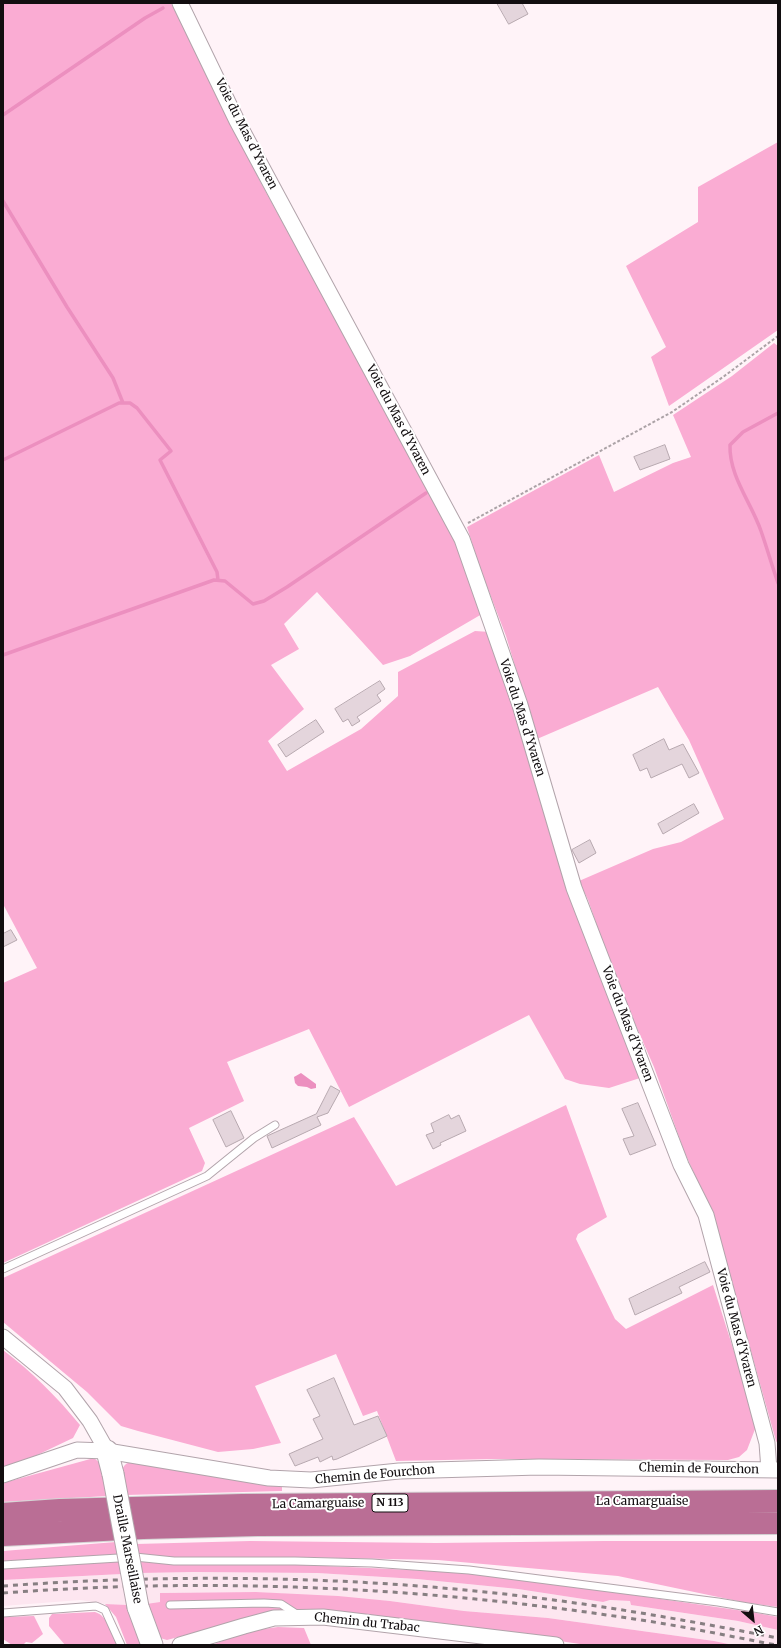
<!DOCTYPE html>
<style>
body{margin:0}
#map{position:relative;width:781px;height:1648px;overflow:hidden;background:#fff3f8;font-family:Merriweather,serif}
canvas{display:block}
.frame{position:absolute;inset:0;border:4px solid #120e10;pointer-events:none}
.north{position:absolute;left:733px;top:1600px;width:40px;height:40px;-webkit-text-stroke:3px #fff;paint-order:stroke;rotate:152deg;font-size:11px;font-weight:700;line-height:16px;text-align:center;color:#120e10}
.north::after{content:'';display:block;margin:auto;width:14px;height:18px;background:#120e10;clip-path:polygon(50% 0,100% 100%,50% 72%,0 100%)}
</style>
<div id="map">
<canvas width="781" height="1648"></canvas>
<div class="frame"></div>
<div class="north">N</div>
</div>
<script>
const context = document.querySelector('canvas').getContext('2d');
context.lineJoin = 'round';
function fillPath(path, color) { context.fillStyle = color; context.fill(path, 'evenodd'); }
function strokePath(path, color, width, dash) { context.strokeStyle = color; context.lineWidth = width; context.lineCap = dash ? 'butt' : 'round'; context.setLineDash(dash || []); context.stroke(path); }
function drawText(font, color, halo, rows, align = 'center') {
  context.font = font + ' Merriweather,serif'; context.lineWidth = 4; context.setLineDash([]); context.textBaseline = 'middle'; context.strokeStyle = halo; context.fillStyle = color; for (const [text, x, y, turn = 0] of rows) {
    context.save(); context.translate(x, y); context.rotate((+turn || 0) * Math.PI / 180); context.textAlign = isNaN(turn) ? turn : align; if (halo) context.strokeText(text, 0, 0); context.fillText(text, 0, 0); context.restore();
  }
}
const built = new Path2D(`
 M194 1572 317 1573 417 1579 518 1589 603 1602 610 1600 630 1601 631 1605 738 1621 778 1630V1645H733L714 1641 548 1618 464 1611 390 1601 256 1592 160 1593V1602L146 1604 140 1573Z
 M122 1574 128 1605 105 1604 80 1600 3 1606V1580Z`);
const green = new Path2D(`
 M3 3H171L262 185 454 536 482 614 410 656 383 665 317 592 284 624 299 649 271 665 304 709 268 741 287 771 361 729 398 696V672L475 631 490 632 640 1078 609 1088 580 1084 565 1079 529 1015 349 1107 309 1029 227 1062 244 1101 189 1128 205 1163 202 1171 3 1263V983L37 968 3 904Z
 M778 142V330L669 406 651 357 666 347 626 266 698 222V187Z
 M774 343 778 346V1444L776 1441 713 1215 684 1151 654 1067 618 985 588 900 579 881 653 849 681 842 724 819 689 740 658 687 537 739 506 636 480 568 467 527 599 455 614 492 673 463 691 457 673 415 732 376Z
 M566 1105 607 1217 578 1234 576 1239 615 1319 626 1329 713 1285 757 1424 747 1450 739 1457 728 1460 493 1459 396 1461 377 1411 363 1416 336 1354 255 1386 281 1443 253 1449 218 1452 138 1431 121 1426 87 1392 3 1322V1278L354 1117 396 1186Z
 M3 1350C31 1371 58 1398 80 1425L73 1438 33 1457 3 1469Z
 M94 1458 101 1464 107 1496 3 1502V1483Z
 M131 1462 238 1480 261 1485H282V1491L125 1495C123 1484 116 1465 131 1462Z
 M250 1541 436 1543 604 1541H778V1607L742 1602 618 1576 438 1560 291 1557 177 1558 137 1554 136 1544Z
 M116 1542 122 1574 3 1580V1551Z
 M138 1561 166 1563H261L456 1572 543 1582 751 1612 778 1617V1630L738 1621 631 1605 630 1601 610 1600 603 1602 518 1589 417 1579 317 1573 194 1572 140 1573Z
 M256 1592 338 1596 390 1601 464 1611 548 1618 714 1641 733 1645H587L416 1620 339 1612 298 1609 254 1617 167 1640 160 1638 146 1604 160 1602V1593Z
 M105 1604 128 1605 142 1645H127L116 1617Z
 M95 1612C108 1616 112 1633 117 1645H65L49 1626V1618L52 1614Z
 M34 1616 43 1634 32 1643 26 1642 23 1645H12L3 1639V1617Z
 M278 1627 304 1628 311 1645H212L248 1631Z`);
const water = new Path2D(`
 M301 1073 316 1084V1088L311 1089 307 1087 298 1086 295 1083 294 1077Z`);
const stream = new Path2D(`
 M3 115 145 18 163 8
 M3 201 67 307 113 378 123 403
 M778 413 743 432 730 445C729 476 751 502 761 531 767 548 772 566 778 583
 M3 460 119 403H130L137 408 171 451 160 460 217 572 218 580
 M3 655 214 580 225 581 253 604 264 601 287 587 426 493`);
const building = new Path2D(`
 M497 3H522L528 14 509 24Z
 M665 445 670 459 640 470 634 457Z
 M380 681 385 689 377 695 381 701 357 717 360 721 352 726 348 719 343 722 335 709Z
 M316 720 324 732 286 757 278 745Z
 M664 739 669 750 683 744 699 773 689 778 682 764 651 778 647 768 640 771 633 755Z
 M694 804 699 813 663 834 658 824Z
 M590 840 596 853 579 863 572 850Z
 M11 930 17 940 3 947V934Z
 M331 1086 340 1091 328 1113 317 1117 321 1125 272 1148 267 1136 316 1114Z
 M638 1103 656 1145 630 1155 623 1139 634 1136 622 1109Z
 M231 1111 244 1138 226 1147 213 1120Z
 M449 1115 451 1119 459 1115 466 1131 440 1143 441 1145 433 1149 426 1135 434 1132 431 1124Z
 M705 1262 710 1272 679 1287 682 1293 635 1315 629 1299Z
 M334 1378 354 1425 378 1416 387 1436 337 1459 333 1460 332 1456 320 1462 318 1457 295 1466 289 1454 323 1439 313 1419 320 1416 307 1390Z`);
const path = new Path2D(`
 M468 523 672 412 723 377 778 336`);
const lane = new Path2D(`
 M3 1269 207 1176 254 1138 275 1125
 M3 1565 135 1557 174 1561H295L372 1563 469 1570 718 1602 778 1612
 M170 1605 264 1603 281 1604 298 1615
 M3 1613 96 1606 105 1610 121 1645`);
const street = new Path2D(`
 M180 3 237 121 462 539 520 705 574 888 681 1165 706 1215 767 1443 769 1470
 M3 1337 65 1388 90 1421 107 1451
 M3 1475 77 1450 107 1451 269 1478 311 1480 399 1471 539 1467 778 1470
 M180 1645 244 1626 274 1618 323 1617 556 1645`);
const secondary = new Path2D(`
 M107 1451 113 1474
 M138 1607 152 1645`);
const highway = new Path2D(`
 M3 1514 60 1510 242 1505 778 1501
 M3 1535 143 1528 257 1525 778 1523`);
const rail = new Path2D(`
 M3 1586C183 1573 367 1576 546 1599 624 1609 701 1623 778 1638
 M3 1593C213 1577 426 1587 634 1619 682 1626 729 1636 776 1645`);
const secondaryBridge = new Path2D(`
 M113 1474 138 1607`);
const shields = [
 [390,1503,36]
];
const shieldNames = [
 ["N 113",390,1503]
];
const streetNames = [
 ["Voie du Mas d'Yvaren",246,134,63],
 ["Voie du Mas d'Yvaren",398,420,62],
 ["Voie du Mas d'Yvaren",522,718,72],
 ["Voie du Mas d'Yvaren",627,1024,69],
 ["Voie du Mas d'Yvaren",736,1328,75],
 ["Chemin de Fourchon",699,1469,1],
 ["Chemin de Fourchon",375,1475,-5],
 ["La Camarguaise",642,1502],
 ["La Camarguaise",318,1504,-1],
 ["Draille Marseillaise",127,1549,79],
 ["Chemin du Trabac",367,1623,6]
];
fillPath(built, '#fde6f0');
fillPath(green, '#faacd3');
fillPath(water, '#ec8fbf');
strokePath(stream, '#ec8fbf', 3.5);
fillPath(building, '#e4d5dc');
strokePath(building, '#b7a8af', 1);
strokePath(lane, '#b2a4ab', 9);
strokePath(street, '#b2a4ab', 17);
strokePath(secondary, '#b2a4ab', 23);
strokePath(highway, '#d4d4d4', 24);
strokePath(path, '#aca3a7', 2, [3, 2]);
strokePath(lane, '#fff', 7);
strokePath(street, '#fff', 15);
strokePath(secondary, '#fff', 21);
strokePath(highway, '#ba6e95', 22);
strokePath(rail, '#877f82', 3, [5, 5]);
strokePath(secondaryBridge, '#b2a4ab', 23, []);
strokePath(secondaryBridge, '#fff', 21);
for (const [x, y, w] of shields) { const box = new Path2D(); box.roundRect(x - w / 2, y - 9, w, 18, 3); context.fillStyle = '#fff'; context.fill(box); strokePath(box, '#120e10', 1); }
drawText('bold 11px', '#120e10', null, shieldNames);
drawText('12px', '#120e10', '#fff', streetNames);
</script>
